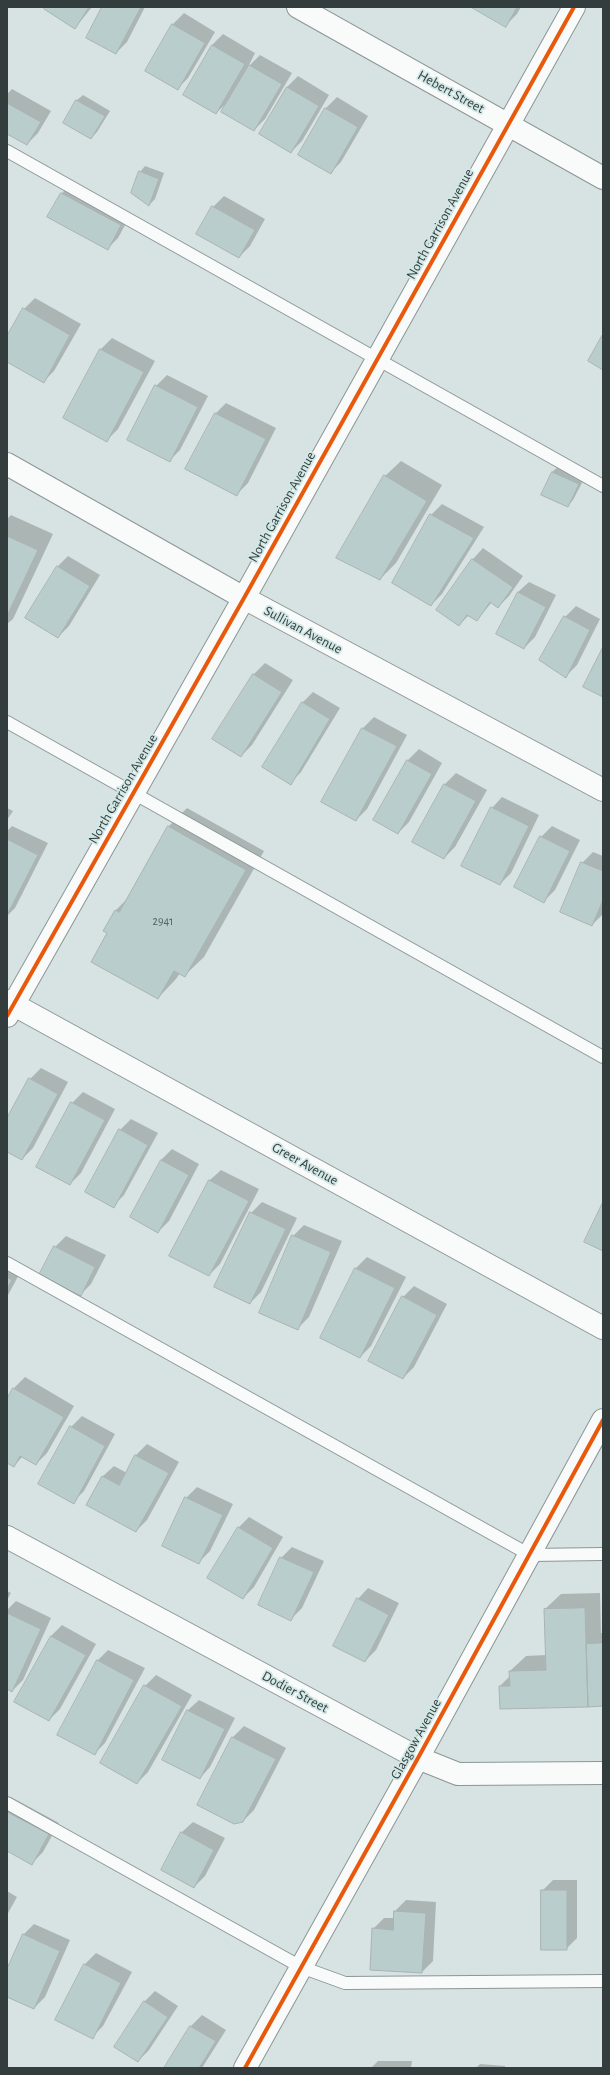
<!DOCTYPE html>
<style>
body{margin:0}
#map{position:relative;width:610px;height:2075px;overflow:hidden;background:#d6e3e2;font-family:"Alegreya Sans",sans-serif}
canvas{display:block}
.frame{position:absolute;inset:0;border:8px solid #343d3d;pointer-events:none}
</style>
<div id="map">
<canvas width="610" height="2075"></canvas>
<div class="frame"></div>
</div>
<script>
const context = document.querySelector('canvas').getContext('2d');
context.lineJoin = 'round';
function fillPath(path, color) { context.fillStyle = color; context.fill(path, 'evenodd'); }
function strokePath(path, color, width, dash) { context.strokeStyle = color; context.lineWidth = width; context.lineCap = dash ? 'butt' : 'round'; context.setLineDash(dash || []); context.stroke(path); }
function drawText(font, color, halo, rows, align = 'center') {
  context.font = font + ' "Alegreya Sans",sans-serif'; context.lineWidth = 3.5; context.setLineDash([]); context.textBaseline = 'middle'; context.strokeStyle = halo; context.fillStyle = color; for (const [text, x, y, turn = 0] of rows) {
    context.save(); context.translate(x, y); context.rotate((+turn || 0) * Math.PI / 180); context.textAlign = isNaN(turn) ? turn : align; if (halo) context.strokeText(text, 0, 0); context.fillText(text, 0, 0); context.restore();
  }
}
const shadow = new Path2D(`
 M46 7H92L75 28Z
 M103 7H145L127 42 116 53Z
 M473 7H521L517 14 506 25Z
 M184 13 215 32 188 78 177 89 146 71 173 24Z
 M223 34 255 53 248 67 260 55 292 73 265 119 254 130 228 102 216 113 212 45Z
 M298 76 329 95 302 141 291 152 260 134 287 87Z
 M12 89 51 111 38 133 27 144 7 133V94Z
 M83 95 110 111 97 132 91 138 64 123 77 100Z
 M337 97 368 116 341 162 330 173 299 155 326 108Z
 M145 166 164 173 155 199 149 205 140 172Z
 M73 182 131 214 118 238 107 249 49 217 62 193Z
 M224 196 265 219 250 246 239 257 213 207Z
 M35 298 81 324 54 371 43 382 7 361V338L24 309Z
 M112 338 155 361 118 429 107 440 65 418 101 349Z
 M167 375 208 396 180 450 169 461 156 386Z
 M226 403 276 428 248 483 237 494 216 413Z
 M401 461 442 485 396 563 380 579 385 476Z
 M558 467 584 479 573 500 568 506 552 472Z
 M442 504 484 527 442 594 431 605V515Z
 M11 515 53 534 13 619 7 624V519Z
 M483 548 523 576 509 596 498 607 492 602 477 620 469 615 459 625 438 610 473 559Z
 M68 556 100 575 69 626 58 637 57 567Z
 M529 582 556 595 535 637 524 648 518 592Z
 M576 606 600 619 577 665 566 676 565 617Z
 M265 663 293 680 252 745 241 756 214 739 254 674Z
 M313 692 340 708 301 772 290 783 303 702Z
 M374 717 407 735 367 809 356 820 323 802 363 728Z
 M419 749 442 763 409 822 398 833 408 760Z
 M456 773 487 790 455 847 444 858 413 841 445 784Z
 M502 797 539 815 511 873 500 884 492 808Z
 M7 808 13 811 7 820Z
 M187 808 264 851 204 957 185 975 180 973 176 979 158 998 109 933 105 931 116 910 128 898 168 827Z
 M12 826 48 843 15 908 7 916V831Z
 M552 826 580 840 555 890 544 901 541 837Z
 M593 852 603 856V914L592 925 582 863Z
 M41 1068 68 1082 33 1148 22 1159 7 1151V1121L30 1079Z
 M83 1092 115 1109 81 1173 70 1184 72 1103Z
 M131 1119 158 1133 124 1195 113 1206 120 1130Z
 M172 1149 199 1164 169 1221 158 1232 161 1160Z
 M221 1170 259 1189 220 1264 209 1275 210 1180Z
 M262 1202 297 1218 261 1292 250 1303 251 1213Z
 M304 1225 342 1241 309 1317 298 1328 293 1236Z
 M66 1236 106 1255 91 1284 80 1295 55 1247Z
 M367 1257 406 1277 371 1346 360 1357 321 1337 356 1268Z
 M7 1261 22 1269 7 1297Z
 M414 1286 447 1304 414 1367 403 1378V1297Z
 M25 1377 74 1406 47 1453 36 1464 23 1456 14 1466 7 1462V1401L14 1388Z
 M82 1416 115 1434 84 1491 73 1502 71 1427Z
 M147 1444 179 1462 147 1520 136 1531 88 1504 103 1476 114 1466 127 1473 136 1455Z
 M197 1487 233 1504 210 1551 199 1562 186 1498Z
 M249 1517 283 1537 254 1587 243 1598 238 1528Z
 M292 1547 324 1561 302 1608 291 1619 281 1558Z
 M368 1588 399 1603 376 1650 365 1661 358 1599Z
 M7 1591 11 1593 7 1600Z
 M600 1593 601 1633H603V1705L500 1686 510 1676V1671L526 1656 546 1655 545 1609 561 1594Z
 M16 1601 51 1618 23 1680 12 1691 7 1688V1610Z
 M62 1625 96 1644 60 1709 49 1720 51 1636Z
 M108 1650 145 1668 105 1743 94 1754 97 1661Z
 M156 1675 192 1695 148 1772 137 1783 145 1686Z
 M199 1700 235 1718 210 1767 200 1778 188 1710Z
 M244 1726 286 1748 254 1810 243 1821 198 1805 233 1737Z
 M11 1797 59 1823 43 1852 32 1863 7 1850V1801Z
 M193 1822 225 1838 205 1876 194 1887 162 1870 182 1832Z
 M553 1880H577V1938L566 1949 542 1891Z
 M7 1891 17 1897 7 1915Z
 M406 1900 436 1902 433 1961 422 1972 373 1929 384 1918H395V1911Z
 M34 1924 70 1940 45 1997 34 2008 7 1996V1972L23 1935Z
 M96 1953 132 1972 103 2026 92 2037 57 2020 85 1964Z
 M155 1991 178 2006 149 2050 138 2061 144 2002Z
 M202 2015 226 2030 202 2068H165L191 2026Z
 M378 2061H412L411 2068H371Z
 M480 2064 505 2066V2068H476Z`);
const building = new Path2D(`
 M45 7H89L75 29 44 9Z
 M102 7H141L116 54 86 38Z
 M471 7H517L506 27Z
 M172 24 205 43 178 90 145 71Z
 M212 45 245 64 216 114 183 95Z
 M249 65 282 84 254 131 221 112Z
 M287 87 319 106 291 153 259 134Z
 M76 100 105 116 91 139 63 123Z
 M7 103 41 122 27 145 7 134Z
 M325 108 358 127 331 174 298 155Z
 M139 171 159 179 149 206 131 193Z
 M61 193 121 225 108 250 47 217Z
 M212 206 255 230 239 258 196 234Z
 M23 308 70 335 44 383 7 362V336Z
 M603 334V370L588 361Z
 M100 349 144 372 107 442 63 418Z
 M155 385 198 407 170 462 127 440Z
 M215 413 266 439 237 496 185 469Z
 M552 472 579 484 568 507 541 495Z
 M384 475 427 501 380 580 336 558Z
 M430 514 474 538 431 606 392 583Z
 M7 536 38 550 7 616Z
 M472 559 513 587 498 608 490 602 477 621 467 615 459 626 436 610Z
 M57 566 90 586 58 638 25 618Z
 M518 592 546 607 524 649 496 634Z
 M564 616 590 630 566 678 539 660Z
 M603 647V697L583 687Z
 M253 674 282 692 241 757 212 739Z
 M302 702 330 719 291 785 262 767Z
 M362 728 397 746 356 821 321 802Z
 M407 760 432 774 398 834 373 820Z
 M444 784 476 801 444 859 412 842Z
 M491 807 529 826 500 885 461 866Z
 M168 826 246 870 185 977 174 971 158 999 91 962 107 933 103 931 115 910 119 912Z
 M540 836 570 851 544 903 514 887Z
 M7 839 38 855 7 915Z
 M581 862 603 871V900L592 926 560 912Z
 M29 1078 58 1094 22 1160 7 1152V1118Z
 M71 1102 105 1120 70 1185 36 1167Z
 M119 1129 148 1145 114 1208 85 1192Z
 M161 1160 189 1175 158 1233 130 1217Z
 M209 1180 249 1201 209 1276 169 1256Z
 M603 1202V1251L584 1242Z
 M250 1212 286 1229 250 1304 214 1287Z
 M292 1235 331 1252 298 1330 259 1313Z
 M54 1246 95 1267 81 1296 39 1275Z
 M355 1268 395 1288 360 1358 320 1338Z
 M7 1277 12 1280 7 1289Z
 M402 1296 437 1315 403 1379 368 1361Z
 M13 1388 64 1417 36 1465 20 1456 14 1467 7 1463V1399Z
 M70 1426 105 1446 74 1504 38 1484Z
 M135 1455 169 1473 136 1532 86 1505 102 1476 119 1485Z
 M185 1497 223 1515 199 1564 162 1546Z
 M238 1527 273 1548 243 1599 207 1578Z
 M280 1557 314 1572 291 1621 258 1605Z
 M357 1598 389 1615 365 1662 333 1646Z
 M585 1608 588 1707 500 1709 499 1686H510L509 1671 546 1670 544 1609Z
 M7 1613 41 1629 12 1692 7 1689Z
 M51 1636 86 1655 49 1721 14 1702Z
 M603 1643V1706L588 1707 586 1644Z
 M97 1660 134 1680 95 1755 57 1735Z
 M144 1685 182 1706 137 1784 100 1763Z
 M187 1710 225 1729 200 1779 162 1760Z
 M232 1737 276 1759 243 1822 234 1824 197 1805Z
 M7 1812 49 1834 32 1865 7 1851Z
 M181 1832 214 1850 194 1888 161 1870Z
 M541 1890H567V1950H541Z
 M394 1911 426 1913 422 1973 370 1970 372 1928 393 1930Z
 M23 1934 60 1951 34 2009 7 1997V1969Z
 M84 1964 121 1983 93 2039 55 2020Z
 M144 2001 168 2017 138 2062 114 2047Z
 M190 2026 216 2041 199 2068H164Z`);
const service = new Path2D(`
 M7 151 603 486
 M7 722 603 1057
 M7 1263 530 1555 603 1554
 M7 1803 301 1967 345 1983 603 1981`);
const minor = new Path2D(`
 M298 7 603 178
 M7 464 244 598 603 790
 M7 1001 603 1328
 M7 1016 244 598 574 7
 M7 1537 418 1758 458 1774 603 1773
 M245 2068 418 1758 603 1420`);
const cycleway = new Path2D(`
 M7 1016 244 598 574 7
 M245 2068 418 1758 603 1420`);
const numberNames = [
 ["2941",163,921]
];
const streetNames = [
 ["Hebert Street",451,92,29],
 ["North Garrison Avenue",440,224,-61],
 ["North Garrison Avenue",282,507,-61],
 ["Sullivan Avenue",303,630,28],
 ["North Garrison Avenue",123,789,-60],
 ["Greer Avenue",305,1164,29],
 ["Dodier Street",295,1692,28],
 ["Glasgow Avenue",416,1739,-61]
];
fillPath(shadow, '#0003');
fillPath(building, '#b8cdcc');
strokePath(building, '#a9b3b2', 1);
strokePath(service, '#8c9695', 14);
strokePath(minor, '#8c9695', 24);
strokePath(service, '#f9fbfb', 12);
strokePath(minor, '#f9fbfb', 22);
strokePath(cycleway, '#e8590c', 4);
drawText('12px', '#566262', null, numberNames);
drawText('14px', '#343d3d', '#d1e8e6', streetNames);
</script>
